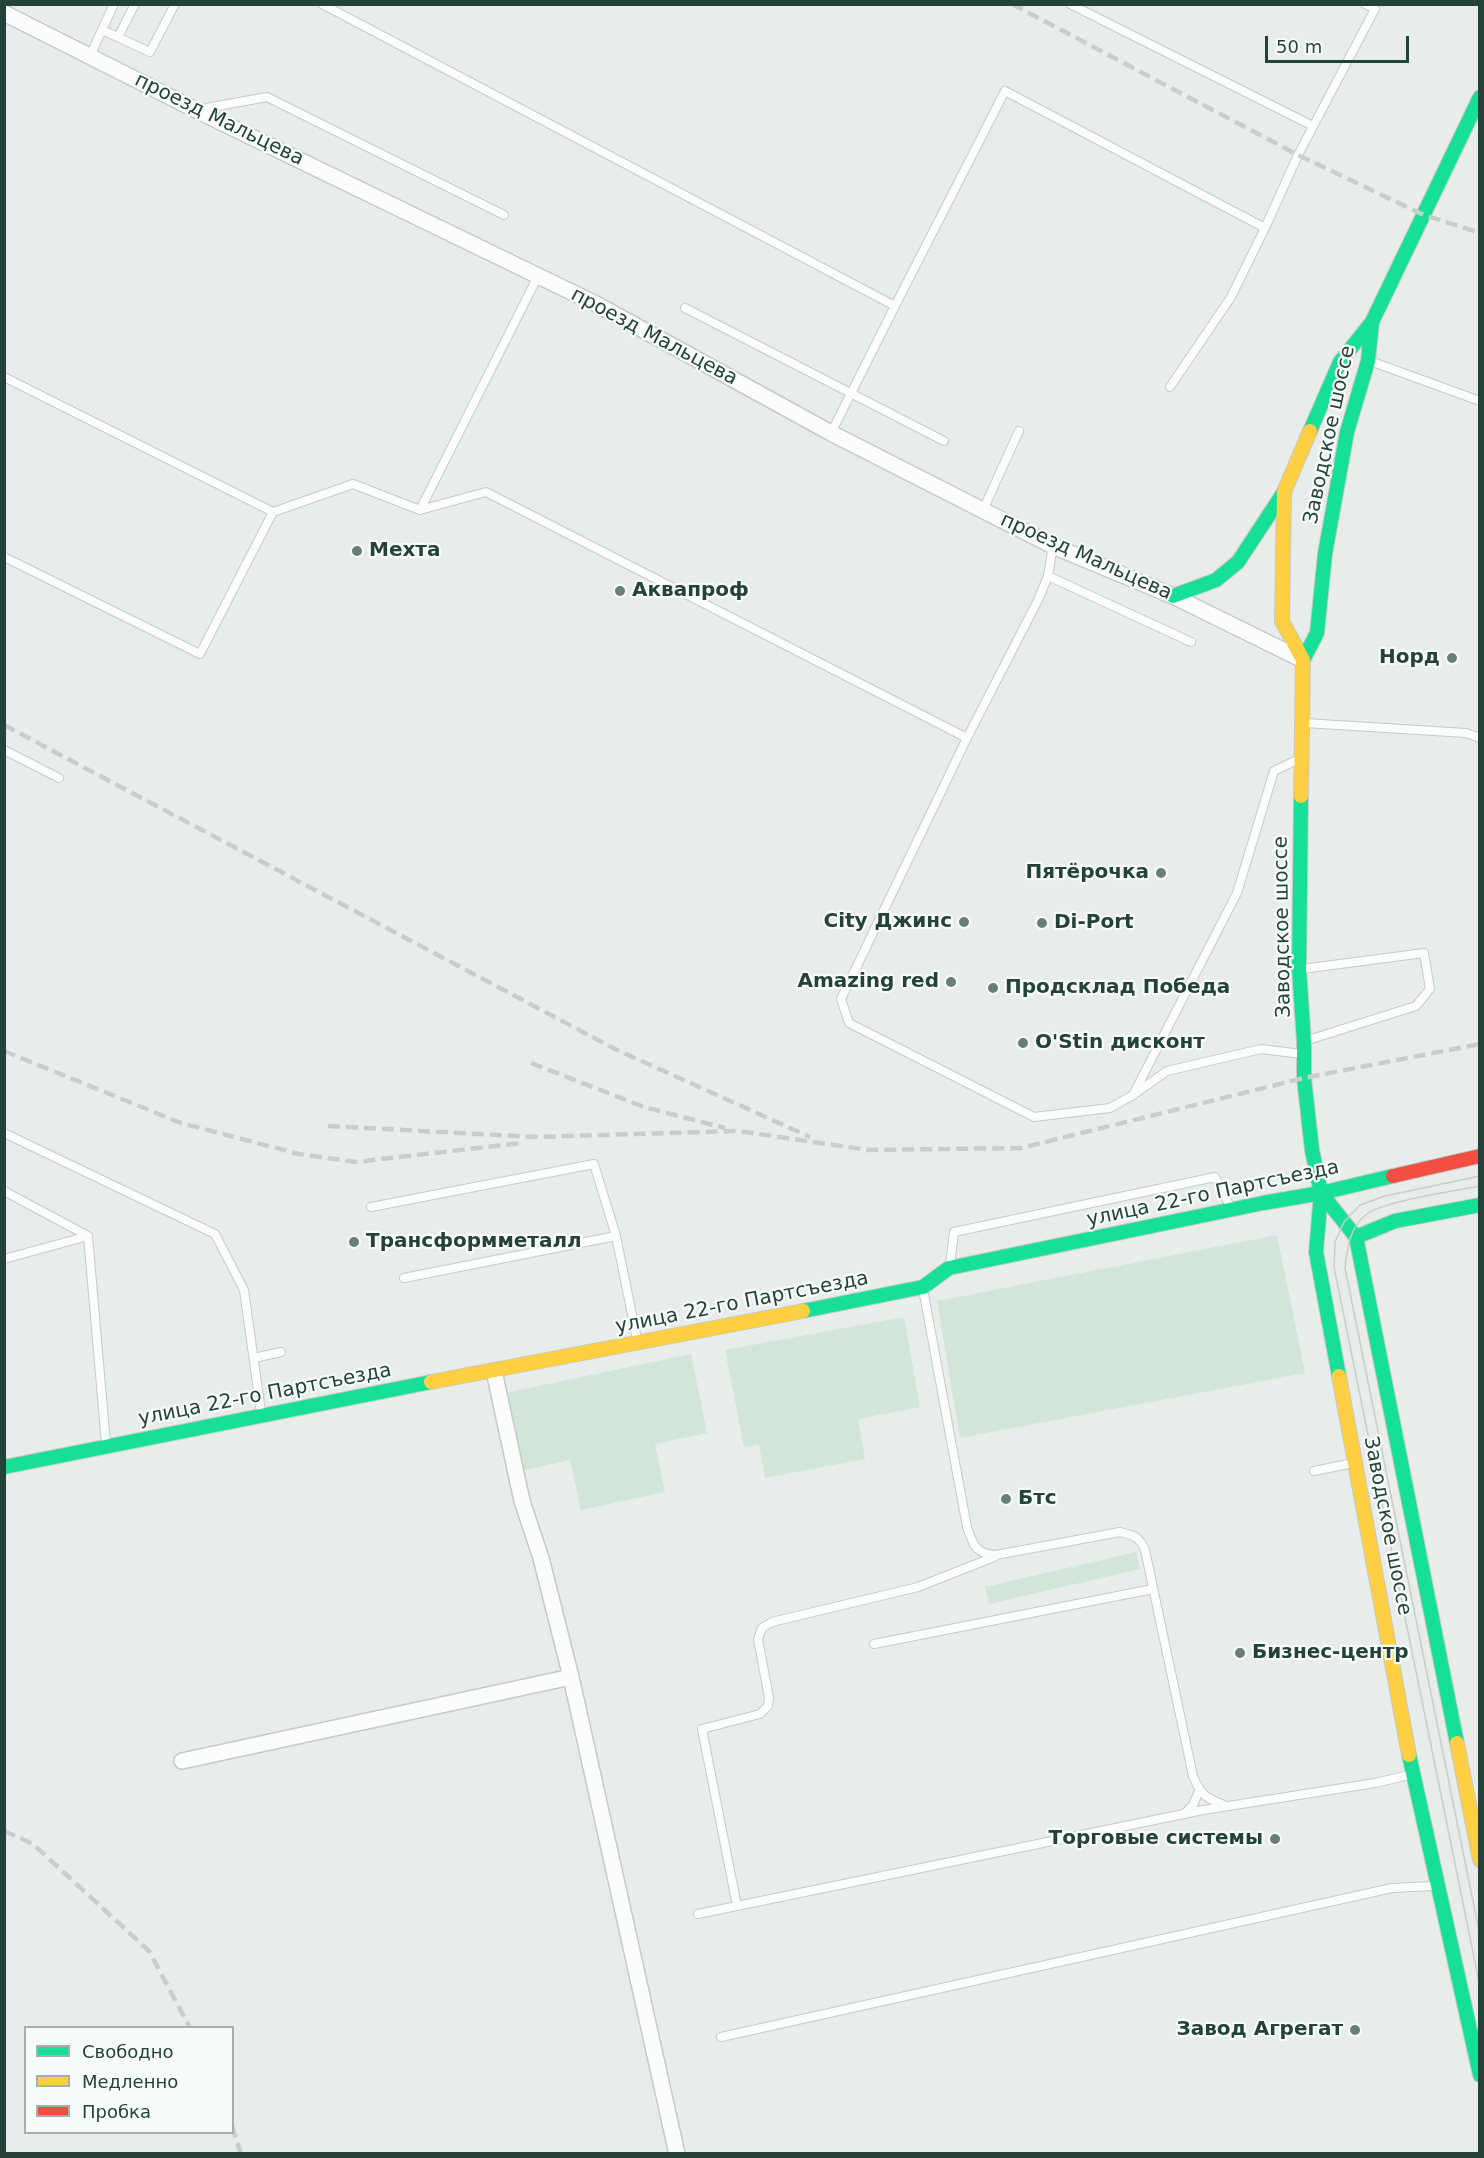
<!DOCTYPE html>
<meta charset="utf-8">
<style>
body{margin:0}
#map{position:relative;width:1484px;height:2158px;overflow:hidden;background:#e8edeb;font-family:"DejaVu Sans",sans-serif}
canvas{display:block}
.frame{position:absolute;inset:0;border:6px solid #24423a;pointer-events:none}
.legend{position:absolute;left:24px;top:2026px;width:210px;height:108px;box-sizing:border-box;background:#f7fbf9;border:2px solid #a3b1ad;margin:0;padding:8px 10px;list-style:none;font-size:18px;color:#24423a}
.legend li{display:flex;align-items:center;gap:12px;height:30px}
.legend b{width:30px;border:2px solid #a3b1ad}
.scale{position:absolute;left:1265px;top:36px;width:144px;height:27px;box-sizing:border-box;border:3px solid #24423a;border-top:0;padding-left:8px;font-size:18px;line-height:21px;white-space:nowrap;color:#24423a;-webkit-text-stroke:4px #f7fbf9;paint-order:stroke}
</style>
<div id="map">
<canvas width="1484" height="2158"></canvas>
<div class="frame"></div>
<ul class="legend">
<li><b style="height:8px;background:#16e098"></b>Свободно</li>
<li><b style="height:8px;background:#ffcf43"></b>Медленно</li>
<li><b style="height:8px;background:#f24e42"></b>Пробка</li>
</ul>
<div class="scale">50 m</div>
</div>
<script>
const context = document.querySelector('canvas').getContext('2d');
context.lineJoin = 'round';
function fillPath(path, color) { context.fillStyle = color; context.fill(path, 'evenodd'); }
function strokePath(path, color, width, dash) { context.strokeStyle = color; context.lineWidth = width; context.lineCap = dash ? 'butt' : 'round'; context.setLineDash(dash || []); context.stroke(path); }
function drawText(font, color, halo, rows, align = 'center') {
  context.font = font + ' "DejaVu Sans",sans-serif'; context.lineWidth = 4.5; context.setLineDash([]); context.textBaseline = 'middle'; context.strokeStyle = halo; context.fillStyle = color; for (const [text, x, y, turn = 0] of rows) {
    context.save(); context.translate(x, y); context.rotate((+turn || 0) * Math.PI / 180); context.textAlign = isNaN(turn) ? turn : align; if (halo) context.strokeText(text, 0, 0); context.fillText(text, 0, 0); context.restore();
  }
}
const green = new Path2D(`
 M1277 1235 1305 1373 960 1438 937 1301Z
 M904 1317 920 1407 858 1419 865 1459 765 1478 759 1445 744 1447 725 1350Z
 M691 1354 707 1433 655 1444 665 1492 581 1510 570 1460 521 1471 505 1393Z
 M1136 1552 1140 1569 989 1604 985 1587Z`);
const lane = new Path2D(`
 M322 4 895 306 831 433
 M1070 4 1313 126
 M102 30 150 52 175 4
 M118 37 135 4
 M90 56 114 4
 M201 109 267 97 504 215
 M895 306 1005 91 1265 228 1298 155 1375 9 1365 4
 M685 308 944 441
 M1370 361 1480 401
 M4 377 273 512 353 484 420 510 486 492 967 738
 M1170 387 1231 297 1265 228
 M420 510 538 276
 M983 510 1019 431
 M1053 546 1048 576 1038 600 967 738 841 999 849 1023 1034 1117 1110 1108 1133 1095
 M4 557 200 654 273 512
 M1048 576 1191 642
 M1305 723 1466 733 1480 738
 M4 750 59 778
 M1299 759 1274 771 1237 893 1133 1095 1167 1071 1261 1049 1302 1054
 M1302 969 1424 953 1430 989 1416 1006 1308 1040
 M4 1133 215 1234 244 1290 261 1412
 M4 1191 88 1236
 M371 1207 594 1164 616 1236 637 1339
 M4 1259 88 1236 106 1444
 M950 1266 954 1232 1215 1177 1231 1208
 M404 1278 616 1236
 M923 1289 967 1527C973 1545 976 1554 996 1555L1120 1532C1133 1535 1140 1537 1145 1550L1193 1776C1201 1796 1207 1799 1227 1806
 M254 1358 281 1352
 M1314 1471 1353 1463
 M874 1644 1153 1589
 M1184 1814 1193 1805 1199 1791
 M737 1906 702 1729 760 1714 768 1706 769 1698 758 1639 762 1628 772 1622 918 1587 994 1557
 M698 1914 1203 1810 1375 1783 1409 1775
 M721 2037 1392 1888 1433 1886`);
const street = new Path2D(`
 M4 13 196 110 596 304 831 433 1053 546 1173 596 1301 659
 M494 1371 522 1501 541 1558 571 1677 677 2154
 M182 1761 571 1677`);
const fast = new Path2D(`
 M1310 431 1340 362 1372 322 1480 97
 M1173 596 1216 580 1238 562 1284 492
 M1303 660 1317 633 1325 554 1347 432 1368 361 1372 322
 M1301 796 1299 969 1304 1042V1078L1312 1150 1321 1193 1316 1252 1339 1376
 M1321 1193 1356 1237 1457 1743
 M1356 1237 1395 1221 1480 1205
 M803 1311 923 1287 949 1268 1263 1203 1321 1193 1393 1176
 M4 1467 431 1382
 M1409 1755 1480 2075`);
const slow = new Path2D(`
 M1301 796 1303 660 1282 621 1284 492 1310 431
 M1339 1376 1409 1755
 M431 1382 803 1311
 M1457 1743 1480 1860`);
const jam = new Path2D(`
 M1393 1176 1480 1156`);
const tram = new Path2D(`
 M1480 1176 1385 1196 1360 1205 1344 1222 1335 1242 1334 1267 1480 1987
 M1480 1186C1455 1191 1384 1201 1367 1214 1350 1226 1347 1248 1345 1268L1480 1936`);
const rail = new Path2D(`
 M1012 4 1298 155 1424 215 1480 233
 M4 725 615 1049 810 1137
 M4 1051 181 1123 299 1154 356 1162 521 1143
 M531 1063 644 1107 725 1128
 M328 1126 535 1137 738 1131 868 1150 1021 1148 1304 1078 1480 1044
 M4 1831 33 1844 149 1951 190 2028
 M232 2126 241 2154`);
const markers = [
 [357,551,6,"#697e78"],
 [620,591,6,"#697e78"],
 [1452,658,6,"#697e78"],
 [1161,873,6,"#697e78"],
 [964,922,6,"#697e78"],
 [1042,923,6,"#697e78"],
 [951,982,6,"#697e78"],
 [993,988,6,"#697e78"],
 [1023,1043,6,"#697e78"],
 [354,1242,6,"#697e78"],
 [1006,1499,6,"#697e78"],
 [1240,1653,6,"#697e78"],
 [1275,1839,6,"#697e78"],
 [1355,2030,6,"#697e78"]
];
const streetNames = [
 ["проезд Мальцева",219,120,26],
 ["проезд Мальцева",654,337,28],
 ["Заводское шоссе",1330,435,-78],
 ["проезд Мальцева",1086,557,24],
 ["Заводское шоссе",1283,927,-91],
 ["улица 22-го Партсъезда",1213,1194,-12],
 ["улица 22-го Партсъезда",742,1303,-11],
 ["улица 22-го Партсъезда",265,1395,-11],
 ["Заводское шоссе",1387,1526,79]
];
const poiNames = [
 ["Мехта",369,551],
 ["Аквапроф",632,591],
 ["Норд",1440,658,"right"],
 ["Пятёрочка",1149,873,"right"],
 ["City Джинс",952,922,"right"],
 ["Di-Port",1054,923],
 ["Amazing red",939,982,"right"],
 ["Продсклад Победа",1005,988],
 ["O'Stin дисконт",1035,1043],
 ["Трансформметалл",366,1242],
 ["Бтс",1018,1499],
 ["Бизнес-центр",1252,1653],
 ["Торговые системы",1263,1839,"right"],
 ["Завод Агрегат",1343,2030,"right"]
];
fillPath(green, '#d1e6d8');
strokePath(lane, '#c5cac8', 10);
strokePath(street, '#c5cac8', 18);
strokePath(fast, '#c3cbc8', 16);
strokePath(slow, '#c3cbc8', 16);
strokePath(jam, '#c3cbc8', 16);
strokePath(lane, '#fcfcfc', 8);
strokePath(street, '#fcfcfc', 15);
strokePath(fast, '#16e098', 14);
strokePath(slow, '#ffcf43', 14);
strokePath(jam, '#f24e42', 14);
strokePath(tram, '#c9cdcc', 1.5);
strokePath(rail, '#c9cdcc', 4.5, [12, 6]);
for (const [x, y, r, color] of markers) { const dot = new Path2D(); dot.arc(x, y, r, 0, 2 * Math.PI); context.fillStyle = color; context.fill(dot); strokePath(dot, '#f7fbf9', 2); }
drawText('20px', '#24423a', '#f7fbf9', streetNames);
drawText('bold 20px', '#24423a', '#f7fbf9', poiNames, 'left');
</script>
